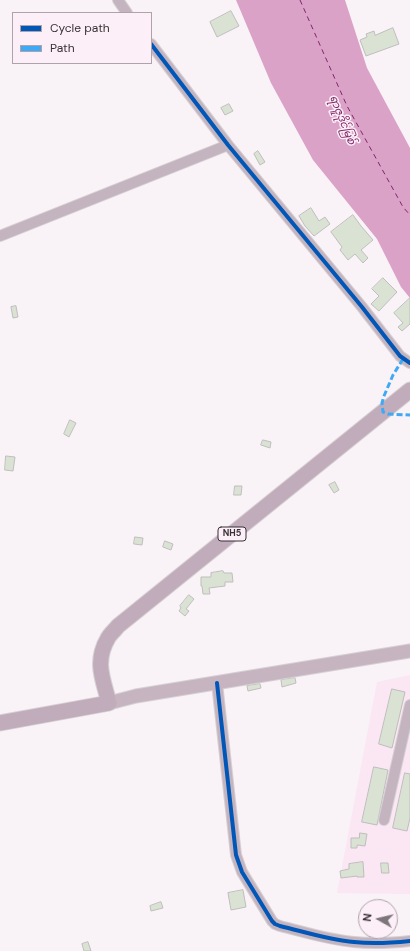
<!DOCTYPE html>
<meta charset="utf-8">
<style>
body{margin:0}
#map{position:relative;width:410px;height:951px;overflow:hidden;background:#f9f2f6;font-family:"DM Sans",sans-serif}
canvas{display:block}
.legend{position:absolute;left:12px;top:12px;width:140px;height:52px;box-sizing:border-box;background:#fceff7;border:1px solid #aea3aa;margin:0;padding:5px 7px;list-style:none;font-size:12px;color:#393136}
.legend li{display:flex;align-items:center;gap:8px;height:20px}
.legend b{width:20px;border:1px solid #aea3aa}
.north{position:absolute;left:358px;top:899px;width:40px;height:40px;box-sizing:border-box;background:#fceff7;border:1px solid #aea3aa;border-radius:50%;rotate:278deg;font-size:11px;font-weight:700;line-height:16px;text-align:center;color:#393136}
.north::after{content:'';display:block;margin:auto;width:14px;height:18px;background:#7c7579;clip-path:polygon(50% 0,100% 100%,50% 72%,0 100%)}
</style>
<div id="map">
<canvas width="410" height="951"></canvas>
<ul class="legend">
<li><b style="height:5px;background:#0057b8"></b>Cycle path</li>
<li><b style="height:5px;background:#3fa9f5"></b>Path</li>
</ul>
<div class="north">N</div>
</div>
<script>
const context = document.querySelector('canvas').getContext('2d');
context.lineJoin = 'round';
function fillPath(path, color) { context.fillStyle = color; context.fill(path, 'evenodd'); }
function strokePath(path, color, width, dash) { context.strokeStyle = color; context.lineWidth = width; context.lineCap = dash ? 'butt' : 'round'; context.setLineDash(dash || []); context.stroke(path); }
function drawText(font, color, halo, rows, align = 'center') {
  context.font = font + ' "DM Sans","Noto Sans Myanmar",sans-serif'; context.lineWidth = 3; context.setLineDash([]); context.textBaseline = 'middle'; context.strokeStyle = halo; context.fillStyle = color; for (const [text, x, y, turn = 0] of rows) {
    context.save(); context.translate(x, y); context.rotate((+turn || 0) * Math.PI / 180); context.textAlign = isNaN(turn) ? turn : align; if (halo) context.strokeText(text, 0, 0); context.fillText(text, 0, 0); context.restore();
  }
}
const built = new Path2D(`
 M410 675V894L337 893 377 682Z`);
const water = new Path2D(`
 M236 0H345L367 68 410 148V298L401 287 377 239 313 160 271 83Z`);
const ferry = new Path2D(`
 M300 0 347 106 403 207 410 215`);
const building = new Path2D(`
 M231 11 239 26 217 37 210 22Z
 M393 28 399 44 366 56 360 40 367 37 366 34 374 31 375 35Z
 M229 104 233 111 225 115 221 108Z
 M258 151 265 162 260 165 254 154Z
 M311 208 319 221 325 217 330 224 314 236 305 226 299 216Z
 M353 215 361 226 373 240 361 250 368 258 363 263 355 254 348 260 340 250 342 247 331 232Z
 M383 278 397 292 379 311 371 304 379 296 372 289Z
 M410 298V324L402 331 398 327 403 323 394 313Z
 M16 306 18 317 13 318 11 307Z
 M70 420 76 423 69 437 64 434Z
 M263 440 271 442 270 448 261 445Z
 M6 456 15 457 13 471 5 470Z
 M335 482 339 490 334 493 329 485Z
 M235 486H242L241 495H234Z
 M135 537 143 538 142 545 134 544Z
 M165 541 173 544 171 550 163 547Z
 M223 571 224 573H232L233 582H225V586L209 588 210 594H203L202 586H201V577H211V573Z
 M189 595 194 599 186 609 189 611 185 616 179 611 181 608 180 606Z
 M295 678 296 683 282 687 281 680Z
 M260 684 261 688 248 691 247 686Z
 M392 689 405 692 392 748 379 744Z
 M374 767 388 770 377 825 362 822Z
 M405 773 410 774V818L407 831 393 828Z
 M360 833 367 834 365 846 357 845V848H351V838H359Z
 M363 862 364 877H357V876L341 878 340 871 349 869V864Z
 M381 863H388L389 873H382Z
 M243 890 246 907 231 910 228 893Z
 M161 902 163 908 151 911 150 906Z
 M88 942 91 951H84L82 944Z`);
const minor = new Path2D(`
 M118 0 127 13
 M151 44 228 145 362 307 400 356 410 363
 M0 236 228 145
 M217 683 236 855 242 872 272 921 275 924 280 926C305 932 329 940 354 942 372 944 391 943 410 941
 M384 820 410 705`);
const major = new Path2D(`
 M109 703 136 696 410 651`);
const highway = new Path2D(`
 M0 723 109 703C103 679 94 662 108 638 110 634 115 630 118 626L410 390`);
const quiet = new Path2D(`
 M403 359 393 375 384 396 382 403 383 412 388 414 410 415`);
const cycleway = new Path2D(`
 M151 44 228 145 362 307 400 356 410 363
 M217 683 236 855 242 872 272 921 275 924 280 926C305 932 329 940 354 942 372 944 391 943 410 941`);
const shields = [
 [232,534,28]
];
const shieldNames = [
 ["NH5",232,534]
];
const waterNames = [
 ["ရာဇူဒိုင်မြစ်",342,120,68]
];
fillPath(built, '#fae7f3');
fillPath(water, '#dba2c8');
strokePath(ferry, '#812569', 1, [5, 4]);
fillPath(building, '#dae2d4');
strokePath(building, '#bfbebd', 1);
strokePath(minor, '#d6d0d3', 12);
strokePath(major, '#d6d0d3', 15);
strokePath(highway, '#d6d0d3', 17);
strokePath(minor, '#c4b4bf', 10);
strokePath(major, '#c6b4c0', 13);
strokePath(highway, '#c0acba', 15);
strokePath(quiet, '#3fa9f5', 3, [6, 3]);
strokePath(cycleway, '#0057b8', 4);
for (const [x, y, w] of shields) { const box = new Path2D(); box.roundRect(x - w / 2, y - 7, w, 14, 3); context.fillStyle = '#fceff7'; context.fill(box); strokePath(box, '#393136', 1); }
drawText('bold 9px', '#393136', null, shieldNames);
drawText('italic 11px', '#812569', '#fceff7', waterNames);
</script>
